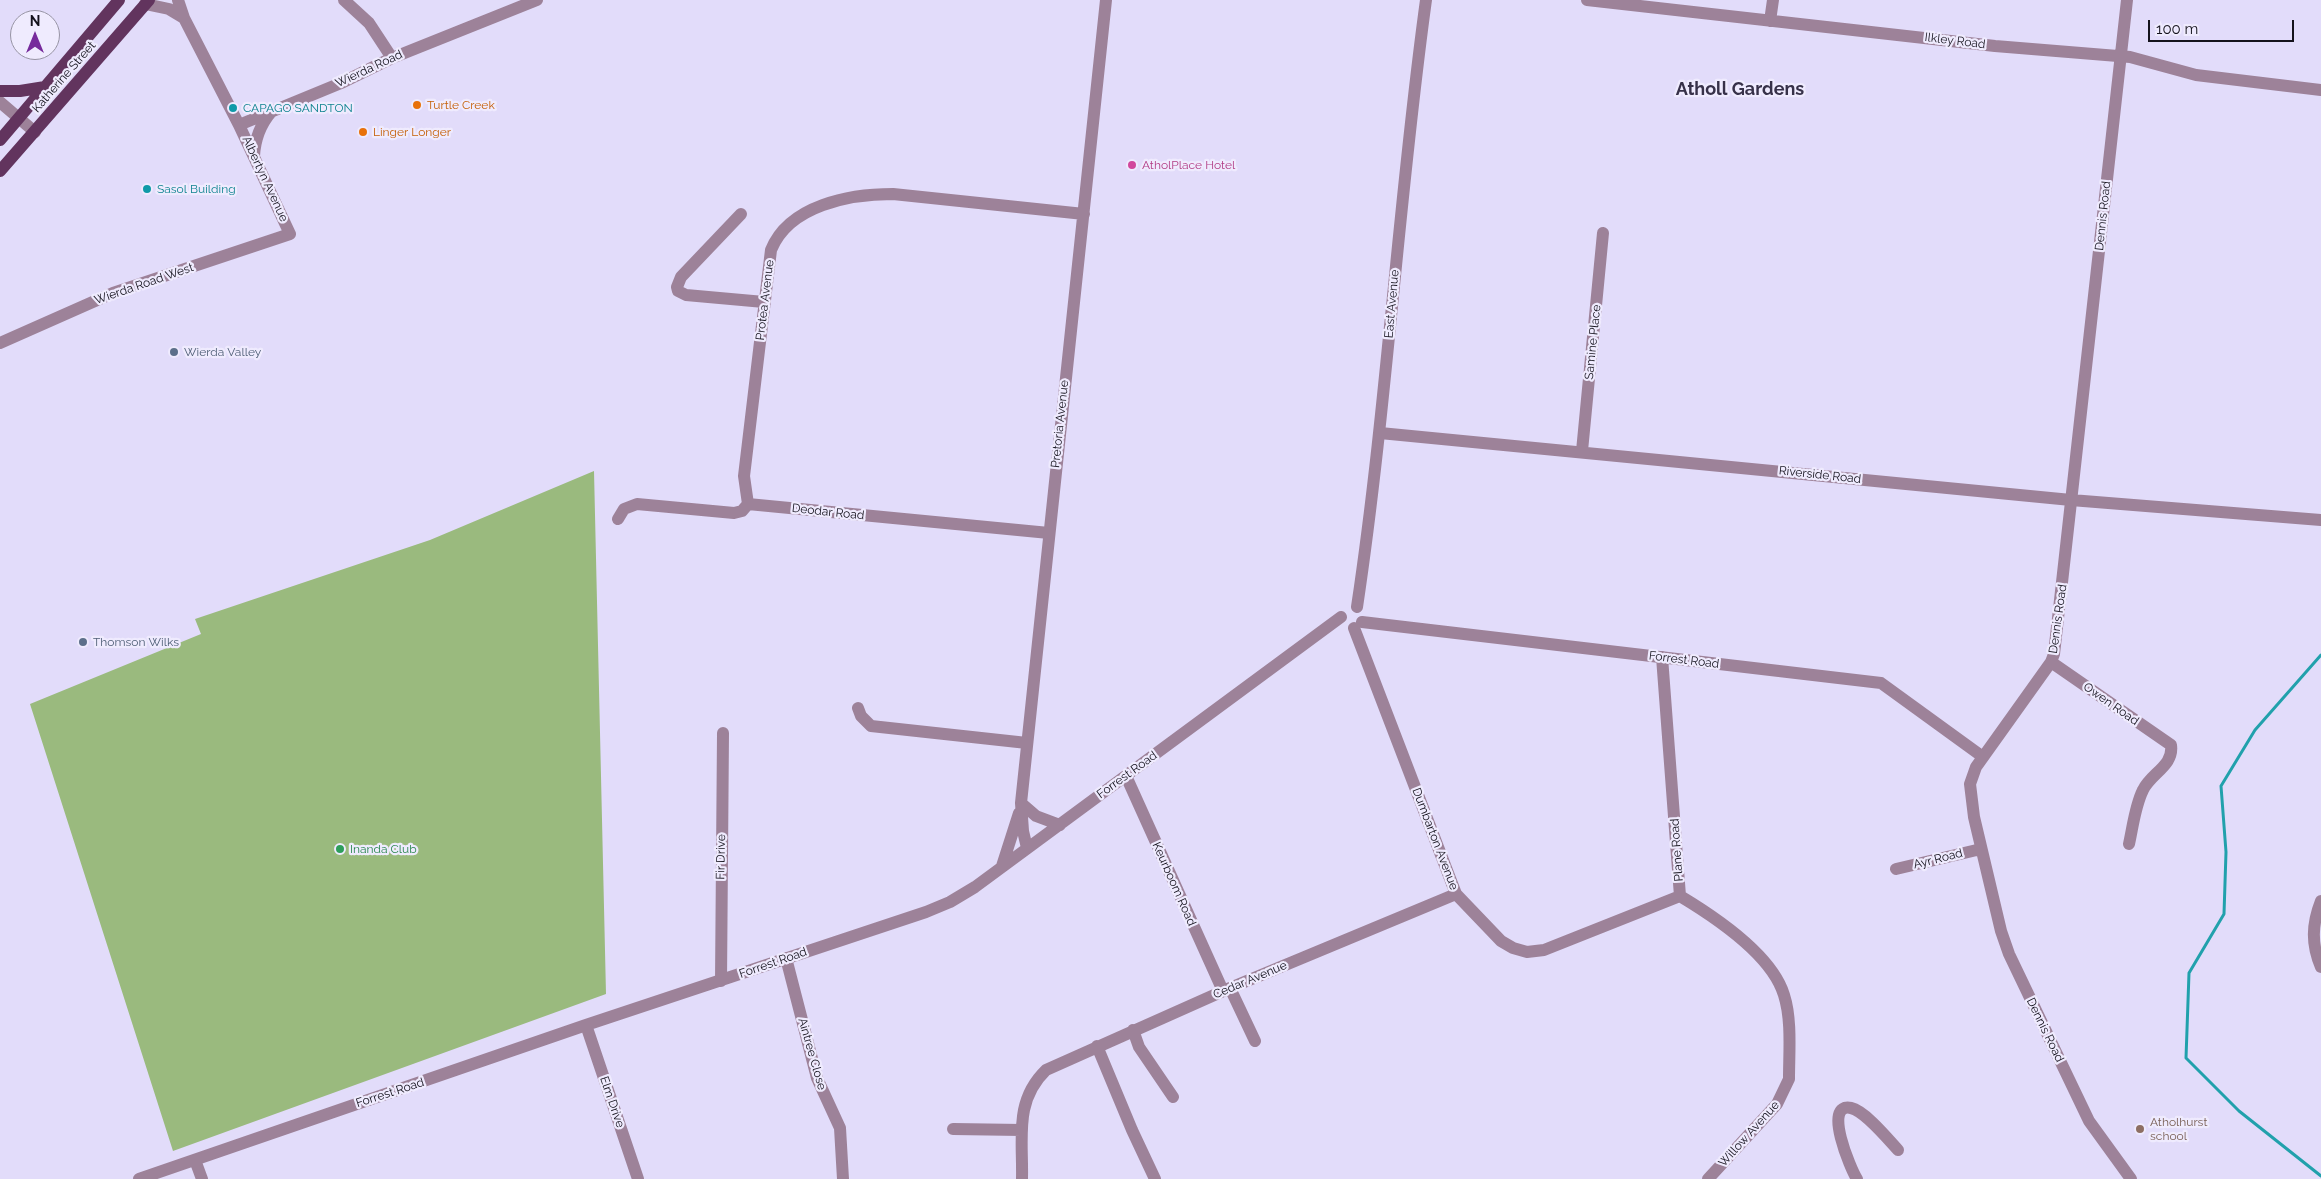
<!DOCTYPE html>
<style>
body{margin:0}
#map{position:relative;width:2321px;height:1179px;overflow:hidden;background:#e2dcfa;font-family:Raleway,sans-serif}
canvas{display:block}
.north{position:absolute;left:10px;top:10px;width:50px;height:50px;box-sizing:border-box;background:#efebfe;border:1px solid #9794a4;border-radius:50%;rotate:0deg;font-size:14px;font-weight:700;line-height:20px;text-align:center;color:#14121c}
.north::after{content:'';display:block;margin:auto;width:18px;height:22px;background:#762a9c;clip-path:polygon(50% 0,100% 100%,50% 72%,0 100%)}
.scale{position:absolute;left:2148px;top:20px;width:146px;height:22px;box-sizing:border-box;border:2px solid #14121c;border-top:0;padding-left:6px;font-size:15px;line-height:18px;white-space:nowrap;color:#14121c;-webkit-text-stroke:4px #efebfe;paint-order:stroke}
</style>
<div id="map">
<canvas width="2321" height="1179"></canvas>
<div class="north">N</div>
<div class="scale">100 m</div>
</div>
<script>
const context = document.querySelector('canvas').getContext('2d');
context.lineJoin = 'round';
function fillPath(path, color) { context.fillStyle = color; context.fill(path, 'evenodd'); }
function strokePath(path, color, width, dash) { context.strokeStyle = color; context.lineWidth = width; context.lineCap = dash ? 'butt' : 'round'; context.setLineDash(dash || []); context.stroke(path); }
function drawText(font, color, halo, rows, align = 'center') {
  context.font = font + ' Raleway,sans-serif'; context.lineWidth = 4.5; context.setLineDash([]); context.textBaseline = 'middle'; context.strokeStyle = halo; context.fillStyle = color; for (const [text, x, y, turn = 0] of rows) {
    context.save(); context.translate(x, y); context.rotate((+turn || 0) * Math.PI / 180); context.textAlign = isNaN(turn) ? turn : align; if (halo) context.strokeText(text, 0, 0); context.fillText(text, 0, 0); context.restore();
  }
}
const green = new Path2D(`
 M594 471 606 994 173 1151 30 704 201 634 195 619 430 540Z`);
const stream = new Path2D(`
 M2321 655 2255 730 2221 786 2226 852 2224 914 2189 973 2186 1058 2239 1111 2321 1176`);
const minor = new Path2D(`
 M344 0 369 23 392 58
 M1587 0 1995 46 2130 57 2196 75 2321 90
 M2127 0 2054 654 2051 662 1976 767 1970 784 1974 817 2001 931 2009 954 2089 1121 2131 1179
 M145 4 169 9 184 18
 M1770 21 1773 0
 M0 102 35 132
 M239 125 341 83 392 58 537 0
 M254 156C255 138 260 125 271 112
 M741 214 681 277 677 287 678 291 686 295 764 302
 M0 343 113 293 290 234 239 125 184 18 178 0
 M1380 433 2071 500 2321 520
 M1582 451 1603 233
 M748 504 744 476 771 250C789 205 850 194 893 194L1084 214
 M748 504 1049 533
 M618 519 624 509 637 504 734 513 742 511 748 504
 M1357 607C1387 406 1398 202 1426 0
 M1362 622 1881 683 1983 757
 M1354 628 1456 894 1501 941 1513 948 1527 952 1544 950 1680 896
 M1662 657 1680 896C1715 917 1772 955 1784 995 1792 1020 1789 1052 1789 1079L1777 1104 1708 1179
 M2051 662 2171 745C2174 766 2151 773 2143 790 2135 806 2133 826 2129 844
 M858 708 861 716 871 726 1027 743
 M1126 776 1223 991
 M1021 803 1036 816 1060 825
 M1027 848 1023 831 1021 803 1106 0
 M1002 866 1019 813
 M1896 869 1981 849
 M2321 901C2312 924 2311 944 2321 967
 M786 958 817 1078 840 1128 843 1179
 M721 981 723 733
 M1230 988 1255 1041
 M586 1025 638 1179
 M1133 1030 1139 1047 1173 1097
 M1097 1046 1132 1130 1155 1179
 M953 1129 1022 1130
 M195 1160 202 1179
 M139 1179 586 1025 926 912 950 902 975 887 1341 617
 M1022 1179C1023 1138 1014 1101 1046 1070L1230 988 1456 894
 M1857 1179C1851 1170 1822 1102 1851 1108 1865 1111 1888 1139 1898 1150`);
const major = new Path2D(`
 M0 91H20L45 87
 M0 140 119 0
 M0 171 149 0`);
const markers = [
 [417,105,5,"#e8710a"],
 [233,108,5,"#0f9aa8"],
 [363,132,5,"#e8710a"],
 [1132,165,5,"#d1479c"],
 [147,189,5,"#0f9aa8"],
 [174,352,5,"#5c6f8a"],
 [83,642,5,"#5c6f8a"],
 [340,849,5,"#2e9e5b"],
 [2140,1129,5,"#8d6e63"]
];
const streetNames = [
 ["Ilkley Road",1955,41,7],
 ["Wierda Road",369,69,-25],
 ["Katherine Street",64,77,-49],
 ["Albertyn Avenue",265,179,65],
 ["Dennis Road",2103,216,-84],
 ["Wierda Road West",144,284,-19],
 ["Protea Avenue",765,300,-83],
 ["East Avenue",1392,304,-85],
 ["Samine Place",1593,342,-84],
 ["Pretoria Avenue",1060,424,-84],
 ["Riverside Road",1820,475,6],
 ["Deodar Road",828,512,6],
 ["Dennis Road",2058,619,-82],
 ["Forrest Road",1684,660,7],
 ["Owen Road",2111,704,35],
 ["Forrest Road",1127,775,-36],
 ["Dumbarton Avenue",1435,839,69],
 ["Plane Road",1677,850,-94],
 ["Fir Drive",721,857,-89],
 ["Ayr Road",1938,859,-14],
 ["Keurboom Road",1174,884,66],
 ["Forrest Road",773,963,-19],
 ["Cedar Avenue",1250,980,-23],
 ["Dennis Road",2045,1030,64],
 ["Aintree Close",812,1054,74],
 ["Forrest Road",390,1093,-18],
 ["Elm Drive",612,1102,71],
 ["Willow Avenue",1749,1134,-48]
];
const foodNames = [
 ["Turtle Creek",427,105],
 ["Linger Longer",373,132]
];
const cultureNames = [
 ["CAPAGO SANDTON",243,108],
 ["Sasol Building",157,189]
];
const hotelNames = [
 ["AtholPlace Hotel",1142,165]
];
const serviceNames = [
 ["Wierda Valley",184,352],
 ["Thomson Wilks",93,642]
];
const leisureNames = [
 ["Inanda Club",350,849]
];
const educationNames = [
 ["Atholhurst",2150,1122],
 ["school",2150,1136]
];
const districtNames = [
 ["Atholl Gardens",1740,90]
];
fillPath(green, '#9aba7e');
strokePath(stream, '#21a1ac', 3);
strokePath(minor, '#9d8299', 12);
strokePath(major, '#62345e', 12);
for (const [x, y, r, color] of markers) { const dot = new Path2D(); dot.arc(x, y, r, 0, 2 * Math.PI); context.fillStyle = color; context.fill(dot); strokePath(dot, '#efebfe', 2); }
drawText('12px', '#14121c', '#efebfe', streetNames);
drawText('12px', '#c56008', '#efebfe', foodNames, 'left');
drawText('12px', '#0d838f', '#efebfe', cultureNames, 'left');
drawText('12px', '#b23c85', '#efebfe', hotelNames, 'left');
drawText('12px', '#4e5e75', '#efebfe', serviceNames, 'left');
drawText('12px', '#27864d', '#efebfe', leisureNames, 'left');
drawText('12px', '#785e54', '#efebfe', educationNames, 'left');
drawText('bold 18px', '#373149', '#efebfe', districtNames);
</script>
